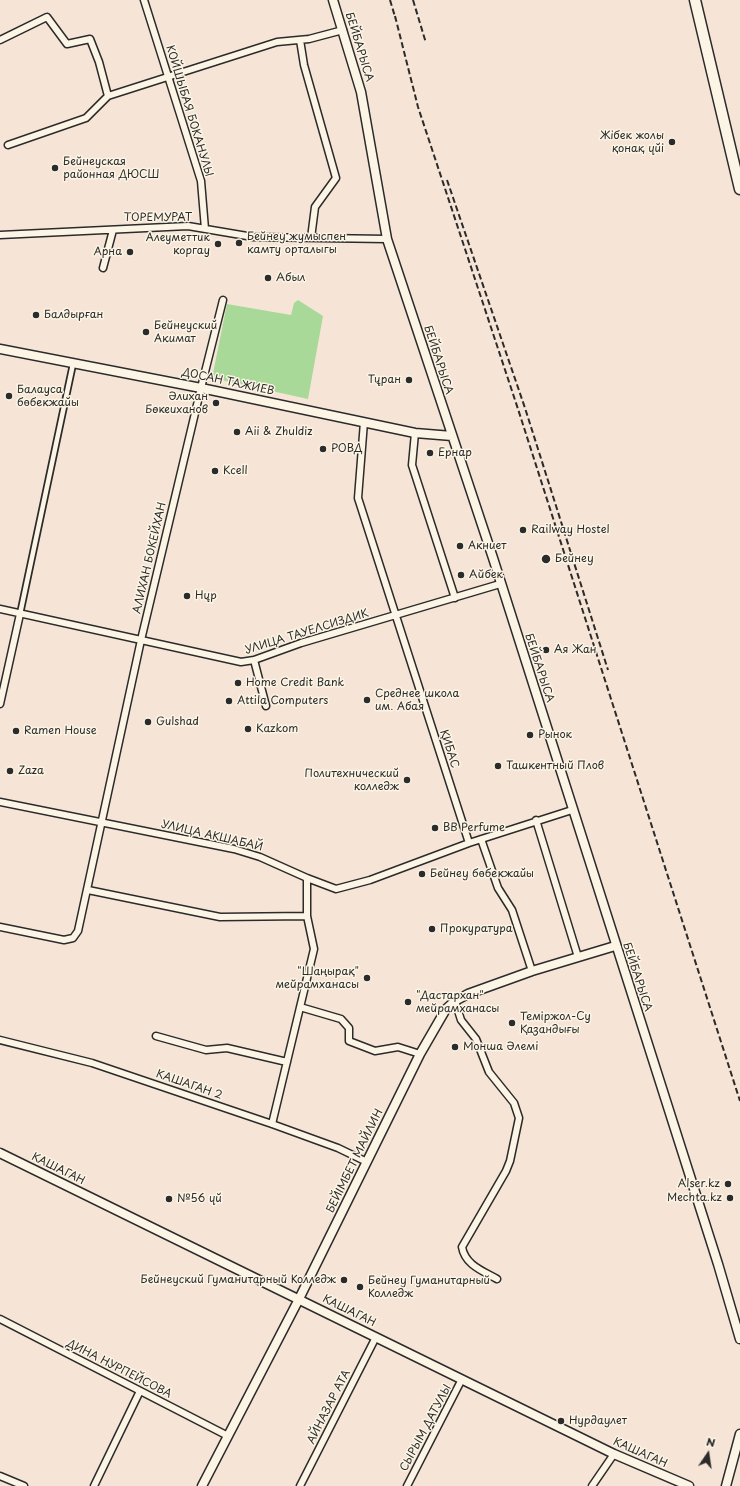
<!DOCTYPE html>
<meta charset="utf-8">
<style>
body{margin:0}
#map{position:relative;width:740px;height:1486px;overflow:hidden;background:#f6e5d6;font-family:"Playpen Sans",sans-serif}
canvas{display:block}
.north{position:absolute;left:688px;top:1434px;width:40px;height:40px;-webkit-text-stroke:3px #fcf5e5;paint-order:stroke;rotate:13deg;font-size:11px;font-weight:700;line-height:16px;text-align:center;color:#2b2b2b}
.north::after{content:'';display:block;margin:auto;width:14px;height:18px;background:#2b2b2b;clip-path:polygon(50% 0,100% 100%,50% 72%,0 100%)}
</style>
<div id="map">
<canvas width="740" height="1486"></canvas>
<div class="north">N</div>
</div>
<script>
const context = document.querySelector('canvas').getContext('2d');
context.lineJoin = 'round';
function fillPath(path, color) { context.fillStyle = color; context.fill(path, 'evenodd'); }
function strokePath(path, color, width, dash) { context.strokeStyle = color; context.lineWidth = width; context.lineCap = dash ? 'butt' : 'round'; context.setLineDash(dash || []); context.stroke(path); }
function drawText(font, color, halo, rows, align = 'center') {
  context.font = font + ' "Playpen Sans",sans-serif'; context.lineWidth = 3; context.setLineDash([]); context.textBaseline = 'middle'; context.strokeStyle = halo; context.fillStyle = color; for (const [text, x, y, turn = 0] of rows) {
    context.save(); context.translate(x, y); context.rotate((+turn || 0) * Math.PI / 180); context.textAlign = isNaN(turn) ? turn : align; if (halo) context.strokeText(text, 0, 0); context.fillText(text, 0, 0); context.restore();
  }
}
const green = new Path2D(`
 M298 300 323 316 308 399 212 378 227 304 291 315 294 303Z`);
const pedestrian = new Path2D(`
 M20 614 73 364`);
const minor = new Path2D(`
 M144 0 201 181 205 229
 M0 40 47 17 67 44 90 39 99 62 108 96 86 118 8 145
 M300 40 304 65 336 178 315 207 311 238
 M108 96 277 42 309 39 343 30
 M0 235 188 226 253 237 387 239
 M103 268 113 230
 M364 422 358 498 469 843
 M415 433 412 465 455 598
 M0 609 241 662 254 660 301 643 500 584
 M254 660 266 706
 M0 704 20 614
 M0 802 234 849 260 857 307 878 336 889 370 880 469 843 572 810
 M536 820 578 957
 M481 839 498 888 512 910 532 971
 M88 890 220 917 307 916
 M0 927 64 940 73 938 78 931 141 640 201 388 223 300
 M455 1001 461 1020 476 1039 489 1072 514 1103 519 1118 510 1161 506 1171 462 1247C465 1265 483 1271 497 1279
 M300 1007 341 1019 349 1028V1041L375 1051 398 1047 420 1054
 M156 1036 206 1050 227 1048 287 1062
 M0 1040 92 1063 272 1124 338 1148 367 1162
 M272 1124 314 949 307 916V878
 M0 1319 228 1436
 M0 1476 24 1486
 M94 1486 140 1391
 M300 1486 376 1337
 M407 1486 462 1379
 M592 1486 614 1454`);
const tertiary = new Path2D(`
 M333 0 361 92 387 239 493 558 718 1264 740 1339
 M0 349 201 388 415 433 452 436
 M0 1153 614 1454 689 1486
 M202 1486 299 1299 420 1054 446 1009 455 1001 468 994 532 971 615 946
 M726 1486 740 1434`);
const trunk = new Path2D(`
 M695 0 740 189`);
const rail = new Path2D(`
 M390 0 396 20
 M413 0 426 43
 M395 16 418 107 518 409 740 1101
 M447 180 525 408 608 670`);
const markers = [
 [672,142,4,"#2b2b2b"],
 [55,168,4,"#2b2b2b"],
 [239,243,4,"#2b2b2b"],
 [218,244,4,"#2b2b2b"],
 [130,252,4,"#2b2b2b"],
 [268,278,4,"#2b2b2b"],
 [36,315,4,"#2b2b2b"],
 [146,332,4,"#2b2b2b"],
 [409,380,4,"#2b2b2b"],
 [9,396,4,"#2b2b2b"],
 [216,403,4,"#2b2b2b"],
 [237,432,4,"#2b2b2b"],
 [323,449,4,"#2b2b2b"],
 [430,453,4,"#2b2b2b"],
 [215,471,4,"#2b2b2b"],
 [523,530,4,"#2b2b2b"],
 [460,546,4,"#2b2b2b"],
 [546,559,5,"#2b2b2b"],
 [461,575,4,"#2b2b2b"],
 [187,596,4,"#2b2b2b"],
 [546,650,4,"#2b2b2b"],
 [238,683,4,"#2b2b2b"],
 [367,700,4,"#2b2b2b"],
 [229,701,4,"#2b2b2b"],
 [148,722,4,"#2b2b2b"],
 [248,729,4,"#2b2b2b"],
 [16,731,4,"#2b2b2b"],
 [530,735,4,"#2b2b2b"],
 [498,766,4,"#2b2b2b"],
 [10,771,4,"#2b2b2b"],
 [407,780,4,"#2b2b2b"],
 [435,828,4,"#2b2b2b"],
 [422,874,4,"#2b2b2b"],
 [432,929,4,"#2b2b2b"],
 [367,978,4,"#2b2b2b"],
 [408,1002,4,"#2b2b2b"],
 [512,1023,4,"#2b2b2b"],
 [455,1047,4,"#2b2b2b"],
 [728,1184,4,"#2b2b2b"],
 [730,1198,4,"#2b2b2b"],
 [169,1199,4,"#2b2b2b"],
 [344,1280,4,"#2b2b2b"],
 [360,1287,4,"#2b2b2b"],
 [561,1421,4,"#2b2b2b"]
];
const streetNames = [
 ["БЕЙБАРЫСА",359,47,73],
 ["КОЙШЫБАЯ БОКАНУЛЫ",189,111,73],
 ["ТОРЕМУРАТ",158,218],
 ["БЕЙБАРЫСА",438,360,72],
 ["ДОСАН ТАЖИЕВ",228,382,12],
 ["АЛИХАН БОКЕЙХАН",150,558,-77],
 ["УЛИЦА ТАУЕЛСИЗДИК",307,632,-17],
 ["БЕЙБАРЫСА",539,668,72],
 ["ҚИБАС",449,749,72],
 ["УЛИЦА АКШАБАЙ",212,836,13],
 ["БЕЙБАРЫСА",637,977,72],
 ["КАШАГАН 2",189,1085,19],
 ["БЕЙІМБЕТ МАЙЛИН",355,1161,-64],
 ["КАШАГАН",58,1169,26],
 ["КАШАГАН",349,1311,26],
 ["ДИНА НУРПЕЙСОВА",119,1369,27],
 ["АЙНАЗАР АТА",329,1407,-63],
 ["СЫРЫМ ДАТУЛЫ",426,1428,-62],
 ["КАШАГАН",640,1453,24]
];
const poiNames = [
 ["Жібек жолы",664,136,"right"],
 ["қонақ үйі",664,149,"right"],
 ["Бейнеуская",63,162],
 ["районная ДЮСШ",63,175],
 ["Бейнеу жумыспен",247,237],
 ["камту орталыгы",247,250],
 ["Алеуметтик",210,238,"right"],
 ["коргау",210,251,"right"],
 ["Арна",122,252,"right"],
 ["Абыл",276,278],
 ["Балдырған",44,315],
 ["Бейнеуский",154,326],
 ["Акимат",154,339],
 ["Тұран",401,380,"right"],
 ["Балауса",17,390],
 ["бөбекжайы",17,403],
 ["Әлихан",208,397,"right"],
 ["Бөкеиханов",208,410,"right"],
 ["Aii & Zhuldiz",245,432],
 ["РОВД",331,449],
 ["Ернар",438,453],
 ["Kcell",223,471],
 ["Railway Hostel",531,530],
 ["Акниет",468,546],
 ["Бейнеу",555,559],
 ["Айбек",469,575],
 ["Нұр",195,596],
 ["Ая Жан",554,650],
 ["Home Credit Bank",246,683],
 ["Среднее школа",375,694],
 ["им. Абая",375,707],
 ["Attila Computers",237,701],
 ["Gulshad",156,722],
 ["Kazkom",256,729],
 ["Ramen House",24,731],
 ["Рынок",538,735],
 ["Ташкентный Плов",506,766],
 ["Zaza",18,771],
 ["Политехнический",399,774,"right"],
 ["колледж",399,787,"right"],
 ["BB Perfume",443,828],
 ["Бейнеу бөбекжайы",430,874],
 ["Прокуратура",440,929],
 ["\"Шаңырақ\"",359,972,"right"],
 ["мейрамханасы",359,985,"right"],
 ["\"Дастархан\"",416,996],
 ["мейрамханасы",416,1009],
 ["Теміржол-Су",520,1017],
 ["Қазандығы",520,1030],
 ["Монша Әлемі",463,1047],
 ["Alser.kz",720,1184,"right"],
 ["Mechta.kz",722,1198,"right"],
 ["№56 үй",177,1199],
 ["Бейнеуский Гуманитарный Колледж",336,1280,"right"],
 ["Бейнеу Гуманитарный",368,1281],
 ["Колледж",368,1294],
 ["Нурдаулет",569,1421]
];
fillPath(green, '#a8d999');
strokePath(pedestrian, '#2b2b2b', 8);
strokePath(minor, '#2b2b2b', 9);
strokePath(tertiary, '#2b2b2b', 11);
strokePath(trunk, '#2b2b2b', 13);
strokePath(pedestrian, '#fcf5e5', 4.5);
strokePath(minor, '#fcf5e5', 6);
strokePath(tertiary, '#fcf5e5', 8);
strokePath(trunk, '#fcf5e5', 10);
strokePath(rail, '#2b2b2b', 2, [6, 3]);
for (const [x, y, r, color] of markers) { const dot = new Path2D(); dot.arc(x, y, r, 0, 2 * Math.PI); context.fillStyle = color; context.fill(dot); strokePath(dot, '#fcf5e5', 1.5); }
drawText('11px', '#2b2b2b', '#fcf5e5', streetNames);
drawText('11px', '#2b2b2b', '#fcf5e5', poiNames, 'left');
</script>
